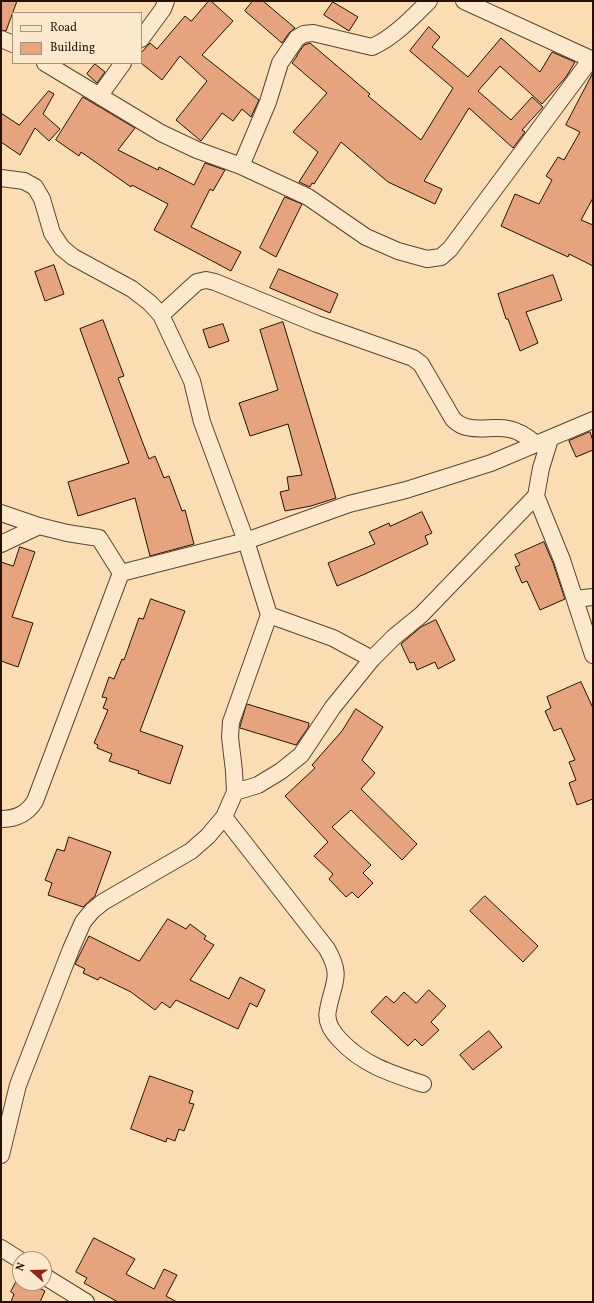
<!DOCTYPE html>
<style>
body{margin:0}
#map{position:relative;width:594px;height:1303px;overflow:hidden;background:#faddb2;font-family:Vollkorn,serif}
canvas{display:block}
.frame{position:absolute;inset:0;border:2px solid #251108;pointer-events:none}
.legend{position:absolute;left:12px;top:12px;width:130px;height:52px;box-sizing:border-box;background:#fce9cd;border:1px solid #a6937e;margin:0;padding:5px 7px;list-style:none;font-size:12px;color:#251108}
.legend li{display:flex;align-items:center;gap:8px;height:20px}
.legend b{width:20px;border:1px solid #a6937e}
.north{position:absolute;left:12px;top:1251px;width:40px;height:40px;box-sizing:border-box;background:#fce9cd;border:1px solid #a6937e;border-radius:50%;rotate:290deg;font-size:11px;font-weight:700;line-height:16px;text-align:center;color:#251108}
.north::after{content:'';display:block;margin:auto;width:14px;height:18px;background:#8f2418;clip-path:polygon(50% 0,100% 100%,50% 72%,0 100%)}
</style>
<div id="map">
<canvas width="594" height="1303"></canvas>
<div class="frame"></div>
<ul class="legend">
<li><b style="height:5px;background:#fce9cd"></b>Road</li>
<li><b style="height:11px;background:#e5a47e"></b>Building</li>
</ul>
<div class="north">N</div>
</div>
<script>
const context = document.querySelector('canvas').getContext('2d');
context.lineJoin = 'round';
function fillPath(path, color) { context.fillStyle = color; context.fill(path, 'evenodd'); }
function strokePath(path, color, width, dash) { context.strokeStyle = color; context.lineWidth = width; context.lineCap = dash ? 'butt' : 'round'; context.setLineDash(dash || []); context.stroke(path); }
const building = new Path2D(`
 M1 1H17L6 31 1 30Z
 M209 1H211L233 21 202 55 259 100 251 117 242 109 233 121 222 113 201 141 176 120 207 81 180 56 162 80 141 63V53L150 43 157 49 185 16 191 21Z
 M253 1H263L295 28 289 33 282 43 245 11Z
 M333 2 358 17 349 31 324 15Z
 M429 27 440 37 432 47 468 77 501 38 540 72 552 52 575 62 566 77 542 104 500 66 478 91 511 120 532 97 543 107 522 130 525 132 513 148 469 108 424 181 442 189 435 204 388 182 341 142 314 184 312 183 310 187 299 182 318 152 293 132 327 93 292 63 297 56V55L304 45 310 43 370 94 368 96 421 140 453 88 410 51Z
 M95 64 105 72 97 83 87 74Z
 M593 73V198L581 220 593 225V266L569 254 568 257 501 226 515 194 539 204 552 180 546 176 558 157 564 160 580 132 566 125Z
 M49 91 54 94 43 114 60 129 49 141 35 128 20 155 1 142V113L19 125Z
 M83 97 135 128 118 150 158 170 159 167 194 185 205 163 225 170 213 191 210 189 191 227 241 252 231 271 154 230 168 204 132 185 131 187 81 152 79 156 56 140Z
 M285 197 302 204 276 257 260 248Z
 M54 265 64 294 45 301 35 272Z
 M279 269 338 294 330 313 270 288Z
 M553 275 562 300 526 312 538 343 520 351 508 319H506L498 294Z
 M103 320 124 376 118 378 149 459 155 456 164 478 169 476 182 511 185 510 194 544 150 556 135 498 78 516 68 482 129 463 80 329Z
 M283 322 336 498 311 506 285 511 280 492 289 490 287 477 302 475 288 424 250 436 239 403 278 390 260 330Z
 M223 324 229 341 209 348 203 330Z
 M590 432 593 441V450L576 457 569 441Z
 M422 512 432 533 425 536 428 544 365 574 337 586 328 563 375 544 369 532 389 523 390 526Z
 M544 542 553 563 565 599 540 610 527 581 522 583 515 567 520 565 515 555Z
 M20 547 35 552 12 617 33 623 18 667 1 661V562L13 566Z
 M151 599 185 611 140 731 183 746 170 784 138 773 139 771 109 761 112 754 97 748 98 745 94 743 108 710 103 708 107 698 102 697 109 677 114 679 122 659 124 660 139 618 143 619Z
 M436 620 455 660 438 669 435 662 417 670 414 662 410 663 401 644 421 627Z
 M581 682 593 708V799L577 805 569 783 576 780 569 762 575 760 561 728 554 731 545 711 551 708 547 697Z
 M247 704 309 723 308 728 296 745 240 728Z
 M356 709 383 727 362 760 375 773 361 789 417 844 402 860 351 810 332 827 371 865 363 873 373 883 358 898 352 892 346 897 329 879 333 874 314 856 328 842 285 796 315 768 312 765 342 731Z
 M69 837 111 852 95 896 83 907 48 895 52 883 45 880 57 849 64 851Z
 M485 896 538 946 523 962 470 911Z
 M168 919 186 929 190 924 206 936 204 939 214 945 190 980 229 999 240 977 265 990 257 1007 250 1003 238 1029 176 1000 170 1008 162 1002 155 1010 131 992 100 977 98 980 83 973 85 969 75 964 89 936 139 961Z
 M429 990 446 1006 431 1022 439 1030 422 1046 415 1039 408 1046 371 1012 386 996 394 1003 404 992 416 1003Z
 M489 1031 502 1047 473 1070 460 1055Z
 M150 1076 193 1091 189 1103 194 1104 184 1131 179 1129 175 1141 167 1138 166 1142 131 1129Z
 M94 1238 135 1259 126 1274 154 1289 164 1269 177 1275 166 1296 177 1302H118L84 1283 87 1278 76 1272Z
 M18 1278 20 1279V1283H29L45 1291 40 1302H11L14 1294 11 1292Z`);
const street = new Path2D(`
 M464 1 593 60
 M1 39 13 44
 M141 39 163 9 166 1
 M45 63 161 133 197 150 241 166 308 197 366 237 398 251 427 259 441 257 450 249 591 59
 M100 95 123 63
 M241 166 268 102 280 63 297 38 304 34 313 33 372 47C394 37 412 18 429 1
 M1 178 24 181 35 187 42 199 52 233 62 248 73 257 132 289 150 303 161 315 192 381 202 422 246 541 269 615 231 722 230 737 234 771 235 792 224 817 208 836 191 851 103 902 92 911 83 922 71 949 18 1085 1 1155
 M161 315 197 282 206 280 215 282 317 324 413 358 421 364 453 419C468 435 490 425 509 429 520 431 528 437 536 444
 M550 439 541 468 536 496 562 560 593 655
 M1 513 39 526 67 533 99 538 121 573 246 541 349 504 406 490 491 463 593 420
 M1 544 39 526
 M575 599 593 597
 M269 615 333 638 372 659
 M235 792 258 785 281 771 301 755 333 707 372 659 394 637 421 615 536 496
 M224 817 327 949C343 977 333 982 328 1010 325 1022 332 1032 340 1040 363 1065 392 1074 423 1084
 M1 819C16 819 27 814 35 801L121 573
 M1 1248 20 1260
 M44 1276 86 1302`);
fillPath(building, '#e5a47e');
strokePath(building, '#251108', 1);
strokePath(street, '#5a4432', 18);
strokePath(street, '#fce9cd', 16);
</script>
